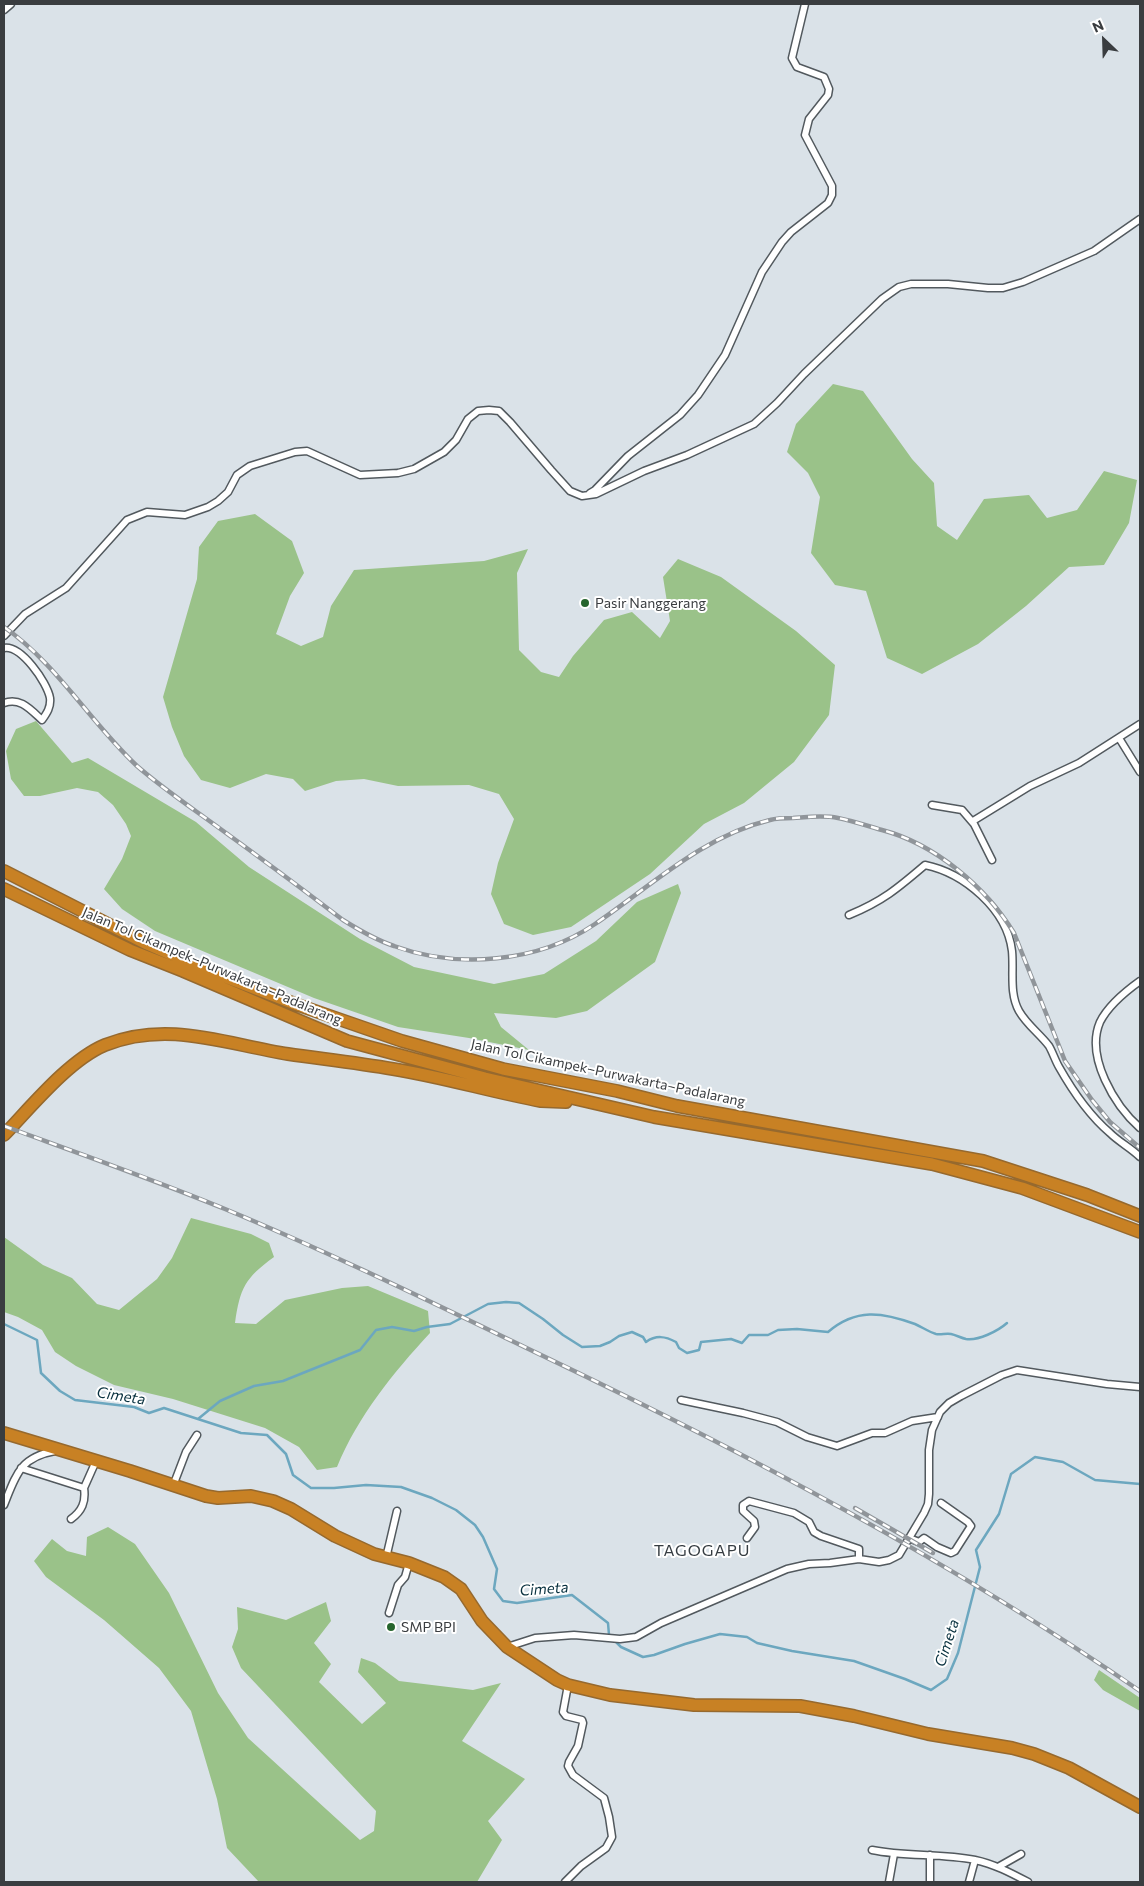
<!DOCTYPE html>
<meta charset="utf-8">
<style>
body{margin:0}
#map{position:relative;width:1144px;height:1886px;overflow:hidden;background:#dae2e8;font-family:Commissioner,sans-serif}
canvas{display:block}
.frame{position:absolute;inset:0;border:5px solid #3a3d40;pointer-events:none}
.north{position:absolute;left:1079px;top:15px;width:50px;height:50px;-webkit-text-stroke:4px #fff;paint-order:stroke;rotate:336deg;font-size:14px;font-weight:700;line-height:20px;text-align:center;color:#3a3d40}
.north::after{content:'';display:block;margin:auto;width:18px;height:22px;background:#3a3d40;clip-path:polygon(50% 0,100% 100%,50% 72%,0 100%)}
</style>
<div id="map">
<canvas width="1144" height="1886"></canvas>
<div class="frame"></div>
<div class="north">N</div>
</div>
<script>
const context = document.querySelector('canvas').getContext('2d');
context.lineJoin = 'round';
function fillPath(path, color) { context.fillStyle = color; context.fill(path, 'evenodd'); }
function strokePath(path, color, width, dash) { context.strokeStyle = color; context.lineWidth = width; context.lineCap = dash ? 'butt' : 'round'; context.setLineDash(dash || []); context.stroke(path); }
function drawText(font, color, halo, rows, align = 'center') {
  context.font = font + ' Commissioner,sans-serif'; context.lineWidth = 4; context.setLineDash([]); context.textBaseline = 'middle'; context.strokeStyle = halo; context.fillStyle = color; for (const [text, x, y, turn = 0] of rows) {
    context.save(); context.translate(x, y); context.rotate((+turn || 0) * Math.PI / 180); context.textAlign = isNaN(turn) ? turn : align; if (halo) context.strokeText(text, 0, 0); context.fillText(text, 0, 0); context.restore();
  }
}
const green = new Path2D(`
 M833 384 863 391 912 459 934 483 937 526 957 540 984 499 1029 495 1047 518 1077 510 1104 471 1137 480 1129 523 1104 565 1069 567 1026 606 978 644 922 674 887 658 866 591 835 585 811 553 820 497 808 473 787 452 796 424Z
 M255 514 292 541 304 573 290 596 276 634 301 646 323 637 331 606 354 570 484 561 528 549 517 573 519 650 541 672 559 677 573 656 604 620 632 612 660 638 670 621 663 577 678 559 721 577 796 631 835 665 829 715 794 762 744 803 704 824 650 874 571 927 533 935 504 924 491 894 498 863 514 819 499 794 469 785 398 786 364 779 336 781 305 791 293 779 266 774 230 788 201 780 184 756 172 727 163 697 197 579 199 547 218 521Z
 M36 721 72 763 88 758 196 822 249 867 360 939 414 967 494 984 544 974 596 941 637 902 678 884 681 893 655 962 587 1011 556 1018 494 1013 501 1027 529 1050 469 1038 398 1027 314 998 155 931 122 909 104 889 122 859 131 836 126 824 113 805 98 792 77 788 40 796H24L11 779 6 751 16 729Z
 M191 1218 251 1234 269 1243 274 1257C245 1278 240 1288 235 1323L256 1324 285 1300 342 1288 368 1286 428 1311 430 1333C393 1373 358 1416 337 1467L317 1470 299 1447 265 1428 173 1399 114 1385 76 1366 55 1352 42 1330 18 1317 4 1312V1237L43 1265 72 1278 97 1304 119 1310 157 1279 172 1258Z
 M108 1527 135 1544 169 1593 218 1693 248 1738 360 1840 374 1831 376 1811 241 1668 232 1647 238 1629 237 1607 286 1620 326 1602 331 1621 314 1643 331 1664 319 1682 362 1724 386 1703 358 1672 361 1658 375 1663 399 1681 473 1690 501 1683 462 1741 525 1779 488 1821 502 1840 477 1882H259L227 1848 217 1799 191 1711 159 1668 104 1620 46 1577 34 1561 52 1539 67 1551 86 1556 87 1537Z
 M1099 1670 1140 1698V1711L1103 1690 1094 1680Z`);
const stream = new Path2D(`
 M4 1324 37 1340 41 1373 60 1391 75 1400 134 1407 149 1413 164 1408 241 1433 267 1435 286 1454 293 1475 311 1488H334L366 1485 401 1487 432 1498 456 1510 475 1525 483 1537 497 1569 494 1589 503 1601 517 1603 572 1595 608 1623 609 1635 621 1647 643 1657 654 1655 685 1644 720 1634 747 1637 757 1643 792 1651 854 1661 905 1679 931 1690 947 1679 958 1653 980 1567 976 1550 999 1514 1011 1474 1035 1457 1063 1462 1095 1480 1140 1484
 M198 1419 220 1401 254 1386 283 1381 360 1350 376 1330 392 1327 414 1331 427 1327 450 1324 488 1304 506 1302 519 1303 543 1319 563 1335 582 1347 600 1346 610 1342 619 1336 632 1332 643 1337 646 1342C656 1335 665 1336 676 1342L679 1348 687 1353 699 1350 701 1342 731 1339 742 1343 749 1335H768L778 1330 797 1329 828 1332C856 1308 882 1312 915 1324 922 1327 929 1332 936 1334 941 1335 946 1333 951 1334 956 1335 961 1338 966 1339 978 1341 998 1331 1007 1323`);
const street = new Path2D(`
 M4 10 11 4
 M590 493 595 490 628 456 680 415 698 395 725 355 762 272 782 242 791 232 828 203 832 195V186L805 135 809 119 828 95 829 89 824 77 797 67 792 58 805 4
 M4 636 25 614 66 588 127 520 147 512 185 515 208 507 218 501 228 492 237 475 250 466 295 452 307 451 360 475 398 473 414 469 444 452 456 440 468 419 478 411 489 410 499 411 510 422 551 470 570 491 582 496 596 494 644 471 687 455 754 424 777 403 804 374 882 299 899 287 911 284H948L988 288H1003L1023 282 1094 251 1140 219
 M4 648C21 645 47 682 50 698 51 707 47 713 42 720 30 709 20 697 4 703
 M1119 738 1140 772
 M932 805 962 810 974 824 992 860
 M973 821 1030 786 1079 763 1140 724
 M849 915C883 901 898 888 925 865 964 873 1007 909 1012 951 1014 971 1009 993 1019 1011 1027 1025 1040 1034 1049 1046 1053 1053 1055 1060 1059 1067 1072 1090 1090 1116 1110 1133 1119 1142 1131 1148 1140 1157
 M1140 981C1126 991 1108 1006 1100 1022 1085 1057 1115 1106 1140 1128
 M681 1400 743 1413 777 1422 807 1437 837 1446 872 1433H885L912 1421 938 1417
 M21 1468 84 1488C86 1502 82 1511 71 1519
 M173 1486 186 1452 197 1435
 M84 1488 96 1461
 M4 1505C16 1475 20 1457 55 1451
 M747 1538 755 1527 754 1521 743 1511V1505L749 1501 794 1513 809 1522 814 1532 821 1536 859 1549V1559
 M909 1538 919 1542 924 1538 937 1547 951 1553 955 1551 971 1526 968 1522 941 1503
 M386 1558 397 1511
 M389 1613 398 1585 405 1577 409 1563
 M507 1647 535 1638 574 1635 620 1639 636 1637 661 1623 787 1569 809 1564 830 1563 859 1559 879 1562 889 1560 899 1555 924 1513 928 1504 929 1494V1450L932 1430 940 1412 949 1403 961 1396 1002 1375 1017 1370 1107 1384 1140 1387
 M872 1850C906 1857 941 1853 975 1860 994 1864 1011 1873 1028 1882
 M930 1855V1882
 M998 1867 1021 1854
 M565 1882 581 1866 606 1848 612 1837 609 1817 604 1798 573 1775 568 1766 569 1762 578 1746 583 1723 582 1720 566 1716 563 1712 568 1685
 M889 1882 894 1854
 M969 1882 975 1860`);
const highway = new Path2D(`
 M4 871 147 944 207 970 298 1005 402 1041 503 1069 617 1091 677 1106 983 1161 1087 1195 1140 1216
 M4 889 130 950 183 971 347 1041 485 1078 654 1117 932 1164 1022 1188 1140 1232
 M4 1135C31 1107 69 1060 105 1045 168 1020 225 1044 288 1054 323 1059 358 1063 393 1069 443 1077 492 1092 541 1101L566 1102
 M4 1433 130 1471 206 1496 218 1498 251 1496 273 1501 291 1509 335 1536 374 1554 409 1563 444 1577 461 1589 482 1621 507 1647 557 1680 568 1685 610 1695 694 1705 800 1706 854 1716 928 1734 1012 1748 1034 1754 1069 1768 1140 1807`);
const rail = new Path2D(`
 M4 627C57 664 90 722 137 766 161 787 189 806 215 825 258 856 301 888 343 920 359 930 376 940 394 946 457 969 538 963 595 924 651 886 703 836 770 820 777 818 785 818 793 818 808 817 823 815 838 818 853 821 868 826 882 830 935 844 986 887 1014 933L1065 1061 1092 1100 1110 1122 1140 1148
 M4 1126C78 1153 152 1179 225 1209 331 1253 435 1304 539 1354 746 1453 951 1561 1140 1691
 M855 1508 933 1553`);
const markers = [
 [585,603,5,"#26652d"],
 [391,1627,5,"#26652d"]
];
const poiNames = [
 ["Pasir Nanggerang",595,603],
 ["SMP BPI",401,1627]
];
const streetNames = [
 ["Jalan Tol Cikampek–Purwakarta–Padalarang",212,966,23],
 ["Jalan Tol Cikampek–Purwakarta–Padalarang",608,1073,12]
];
const waterNames = [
 ["Cimeta",121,1396,9],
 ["Cimeta",544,1589,-4],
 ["Cimeta",947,1643,-72]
];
const quarterNames = [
 ["TAGOGAPU",702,1551]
];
fillPath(green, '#9ac289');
strokePath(stream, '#6ca7bf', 2.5);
strokePath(street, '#52595e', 9);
strokePath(highway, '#96692e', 14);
strokePath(street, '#fff', 6);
strokePath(highway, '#c88124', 11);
strokePath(rail, '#90959a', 4.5);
strokePath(rail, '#fff', 2.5, [8]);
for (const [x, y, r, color] of markers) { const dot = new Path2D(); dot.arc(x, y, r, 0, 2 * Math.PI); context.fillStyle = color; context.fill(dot); strokePath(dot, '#fff', 2); }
drawText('14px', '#3a3d40', '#fff', poiNames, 'left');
drawText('14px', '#3a3d40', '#fff', streetNames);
drawText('italic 15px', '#08303e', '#fff', waterNames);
context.letterSpacing = '1px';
drawText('16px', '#363d42', '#fff', quarterNames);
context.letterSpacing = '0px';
</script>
